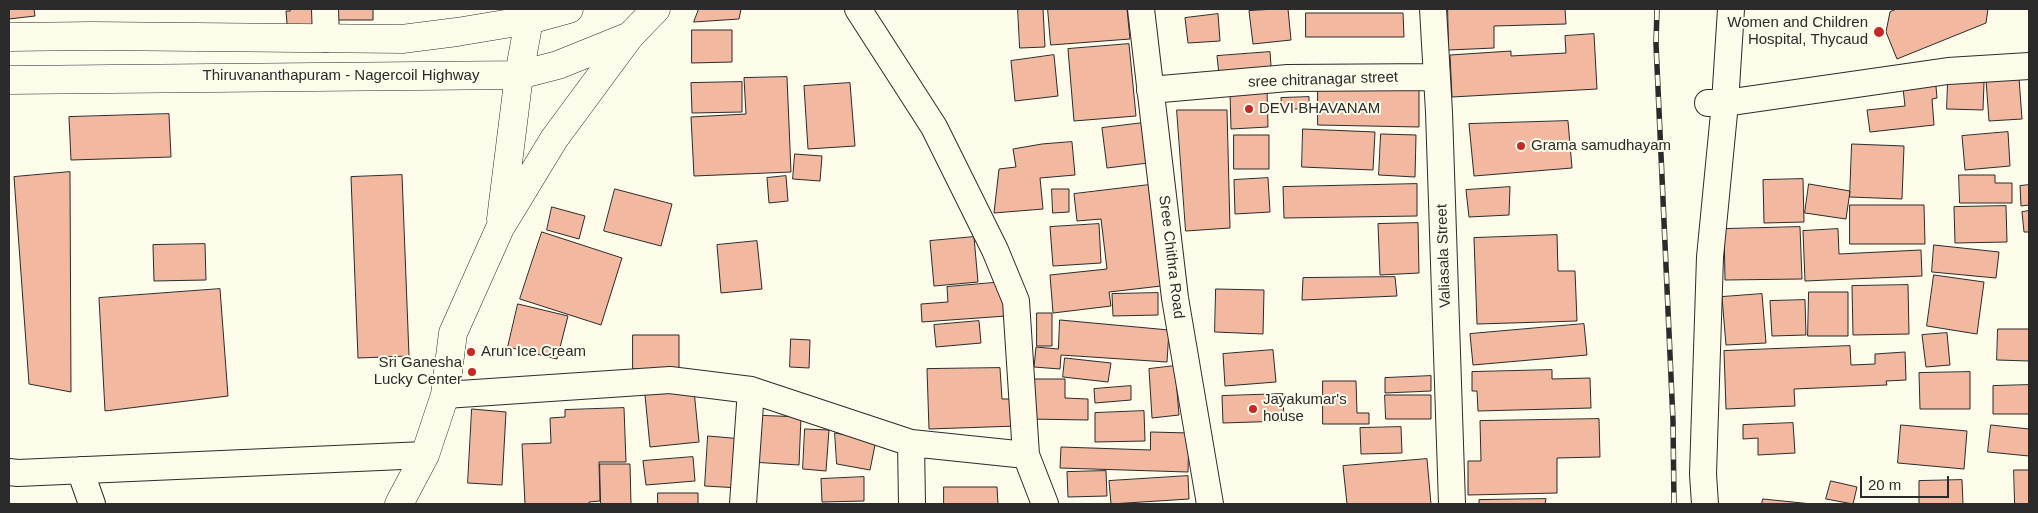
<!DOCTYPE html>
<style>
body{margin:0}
#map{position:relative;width:2038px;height:513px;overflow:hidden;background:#fdfbea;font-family:Helvetica,sans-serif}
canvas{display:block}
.frame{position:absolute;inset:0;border:10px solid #2b2b2b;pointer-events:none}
.scale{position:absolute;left:1860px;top:476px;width:89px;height:22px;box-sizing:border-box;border:2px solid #2b2b2b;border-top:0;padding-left:6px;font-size:15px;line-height:18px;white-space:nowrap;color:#2b2b2b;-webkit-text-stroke:4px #fdfbea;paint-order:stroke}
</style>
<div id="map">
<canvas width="2038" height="513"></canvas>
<div class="frame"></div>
<div class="scale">20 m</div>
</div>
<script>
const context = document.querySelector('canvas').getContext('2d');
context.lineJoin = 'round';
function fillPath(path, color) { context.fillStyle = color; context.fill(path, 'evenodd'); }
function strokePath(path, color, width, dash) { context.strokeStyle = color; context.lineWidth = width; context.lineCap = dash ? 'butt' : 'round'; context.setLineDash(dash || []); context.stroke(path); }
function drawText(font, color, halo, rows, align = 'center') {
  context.font = font + ' Helvetica,sans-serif'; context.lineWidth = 4; context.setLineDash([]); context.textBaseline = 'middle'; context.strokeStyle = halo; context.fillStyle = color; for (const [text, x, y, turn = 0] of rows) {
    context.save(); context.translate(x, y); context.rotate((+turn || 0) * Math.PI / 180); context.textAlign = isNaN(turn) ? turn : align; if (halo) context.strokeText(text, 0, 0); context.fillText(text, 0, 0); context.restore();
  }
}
const building = new Path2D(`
 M9 9H34L35 16 9 19Z
 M290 9H317L318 34 288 36 286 11H290Z
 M333 9H373V20H333Z
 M699 9H741L739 19 694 22Z
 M1018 9H1043L1045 47 1020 48Z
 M1048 9H1127L1130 39 1051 45Z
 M1275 9H1288L1291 40 1253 44 1249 11Z
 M1448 9H1565L1566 24 1494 26V48L1449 50Z
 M1897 9H1988L1986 23 1897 59 1886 32 1890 12Z
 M1306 13H1403L1404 37H1306Z
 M1218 14 1220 41 1188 43 1185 18Z
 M692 30H732V62L692 63Z
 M1594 34 1597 89 1452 97 1450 55 1511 51V56L1566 53 1565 36Z
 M1129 44 1136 116 1074 121 1068 49Z
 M1270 52 1272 79 1220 84 1217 56Z
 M1054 55 1058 96 1015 101 1011 61Z
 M1935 75 1937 98 1932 99 1934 125 1870 132 1867 110 1905 106 1902 79Z
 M787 77 791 172 694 176 691 117 746 114 744 78Z
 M2019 78 2022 119 1989 121 1986 80Z
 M1948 81 1984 82 1983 110 1947 109Z
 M742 82V112L692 113 691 83Z
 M850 83 855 146 808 149 804 86Z
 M1318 87 1419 89V127L1318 125Z
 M1267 90 1268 127 1231 129 1230 92Z
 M1309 97V109H1282L1281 98Z
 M1177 110H1227L1230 228 1186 231Z
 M169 114 171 157 71 160 69 117Z
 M1568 121 1572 168 1474 176 1469 124Z
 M1143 123 1148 163 1107 168 1102 128Z
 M1303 129 1375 132 1373 170 1302 167Z
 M2008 132 2010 166 1965 170 1962 136Z
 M1381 134 1416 135 1415 177 1379 175Z
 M1234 135H1269V169H1234Z
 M1072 142 1075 175 1040 178 1043 209 994 213 999 169 1016 167 1013 149 1042 144Z
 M1852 144 1904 146 1902 199 1850 197Z
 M795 154 822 156 820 181 793 179Z
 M70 172 71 392 29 384 14 177Z
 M402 175 409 356 358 358 351 177Z
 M1959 175H1995V183H2012V203H1960Z
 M786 176 788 201 769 203 767 178Z
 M1268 178 1270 212 1235 214 1234 180Z
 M1803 179 1804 222 1764 223 1763 180Z
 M1417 184V216L1284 218 1283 187Z
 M1809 184 1850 191 1846 219 1805 213Z
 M1149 185 1161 286 1109 292 1111 306 1053 313 1050 275 1107 269 1101 219 1077 221 1074 194Z
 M2029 185V205L2021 206 2020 186Z
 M1510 187 1509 215 1469 217 1466 190Z
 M615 189 672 204 661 246 604 231Z
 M1052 189H1069V212L1053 213Z
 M1850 205H1924L1925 244H1850Z
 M2006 206 2007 242 1955 243 1954 207Z
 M552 207 585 216 579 239 547 230Z
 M2029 211V232H2024L2022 212Z
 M1418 223 1419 273 1380 275 1378 224Z
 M1099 224 1101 263 1053 266 1050 227Z
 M1800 227 1802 279 1725 280 1724 229Z
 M1838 229 1839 254 1921 250 1922 276 1805 281 1803 231Z
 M542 232 622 258 601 325 520 299Z
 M1557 235 1558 271H1575L1577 321 1477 324 1474 238Z
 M974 237 978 282 934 286 930 241Z
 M757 241 762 289 721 293 717 245Z
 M205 244 206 280 154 281 153 245Z
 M1934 245 1999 252 1996 278 1932 272Z
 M1934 275 1984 282 1977 334 1927 326Z
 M1395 277 1397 296 1302 300 1303 278Z
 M1004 282 1006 316 922 322 921 304 948 302 947 287Z
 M1908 285 1909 334 1853 335 1852 286Z
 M220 289 228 396 105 411 99 298Z
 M1216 289 1264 290 1263 334 1215 332Z
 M1809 292H1848V336H1808Z
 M1158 293V315L1113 316 1112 294Z
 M1762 294 1766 343 1726 345 1722 297Z
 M1805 300 1806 335 1772 336 1770 301Z
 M518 304 568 316 557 359 508 347Z
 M1037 313H1052V346H1037Z
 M1060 320 1169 330 1167 362 1061 355 1060 369 1034 367 1036 347 1058 349Z
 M979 321 981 343 936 347 934 325Z
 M1584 324 1587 355 1473 365 1470 334Z
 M1998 329H2029V361L1997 360Z
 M1947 333 1950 365 1926 367 1922 335Z
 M633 335H679V369H633Z
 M791 339 810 340 809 368 790 367Z
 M1850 346 1851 365 1875 364V354L1905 352 1906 380 1886 381 1887 385 1794 389 1795 406 1726 409 1724 351Z
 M1273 350 1276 382 1225 386 1223 354Z
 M1065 358 1111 363 1108 382 1063 377Z
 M1175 366 1179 415 1152 418 1149 369Z
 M1000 368 1002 399H1016L1017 426 929 429 927 369Z
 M1552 370V379L1590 378 1591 408 1478 411 1477 391H1472V372Z
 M1970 372V409H1920L1919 373Z
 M1431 376V391L1385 393V378Z
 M1028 379H1065V398L1088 399V420L1027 419Z
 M1323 381H1356L1357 413H1369V424H1323Z
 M2029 385V414H1993V386Z
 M1131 386V400L1095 403 1094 389Z
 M694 390 699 442 650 447 645 395Z
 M1283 394 1284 421 1223 423 1222 396Z
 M1385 395H1431V419H1386Z
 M624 408 626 462H599L600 501 589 502V504H525L522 444 551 443 550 418 565 417V410Z
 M472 409 506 412 502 485 468 483Z
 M1144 411 1145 441 1095 442V413Z
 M753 415 801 417 799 465 751 462Z
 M1599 419 1600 457 1557 458V493L1468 495V461H1481L1480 421Z
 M1793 423 1795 453 1758 455V438L1743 439V425Z
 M1901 425 1967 431 1964 469 1898 463Z
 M1991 425 2029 429V456L1988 452Z
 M1401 427 1402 453 1361 454 1360 428Z
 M805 429 829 430 826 471 803 469Z
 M1151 432 1189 433 1188 472 1060 468 1061 447 1150 450Z
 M835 433 876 440 870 470 837 464Z
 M708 436 743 439 740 488 705 486Z
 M693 457 695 481 646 485 643 461Z
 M1427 459 1431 504H1347L1343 466Z
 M600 464H630L631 504H601Z
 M2014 470H2029V504H2015Z
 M1106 471 1107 496 1068 497 1067 472Z
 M1188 476 1189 499 1111 504 1109 481Z
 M864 477V501L822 502 821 479Z
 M1962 480 1963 504H1919V481Z
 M1831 481 1857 487 1853 504 1826 499Z
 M944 487H997L998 504H944Z
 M658 493H698V504H658Z
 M1546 499 1545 504H1479V500Z
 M1763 499 1812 504H1762Z`);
const minor = new Path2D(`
 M325 9 326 39
 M858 9 934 127 995 250 1016 301 1026 455
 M1141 9 1175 298 1210 504
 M1433 9 1439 112 1452 504
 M1150 90 1288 78 1436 77
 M1708 103H1725L1948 71 2029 66
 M445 395 670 380 751 390 911 443 1026 455 1045 504
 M911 443 912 504
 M80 470 92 504
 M9 472 18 473 425 455
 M743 504 751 390
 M1705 504 1703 474 1710 257 1725 103 1731 9`);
const tertiary = new Path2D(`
 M501 219 519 75 529 20
 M399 504 425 455 445 395 453 333 500 228 554 139 630 36`);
const primary = new Path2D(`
 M9 37 93 36 402 39 457 32 529 20 569 9
 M9 80 519 75 558 65 630 36 656 9`);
const rail = new Path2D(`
 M1657 9 1656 44 1673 421 1674 504`);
const markers = [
 [1879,32,6,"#c62828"],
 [1249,109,5,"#c62828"],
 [1521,146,5,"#c62828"],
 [471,352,5,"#c62828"],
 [472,372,5,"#c62828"],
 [1253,409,5,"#c62828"]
];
const poiNames = [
 ["Women and Children",1868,23,"right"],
 ["Hospital, Thycaud",1868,40,"right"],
 ["DEVI BHAVANAM",1259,109],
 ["Grama samudhayam",1531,146],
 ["Arun Ice Cream",481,352],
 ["Sri Ganesha",462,363,"right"],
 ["Lucky Center",462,380,"right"],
 ["Jayakumar's",1263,400],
 ["house",1263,417]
];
const streetNames = [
 ["Thiruvananthapuram - Nagercoil Highway",341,76],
 ["sree chitranagar street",1323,80,-2],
 ["Valiasala Street",1444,256,-92],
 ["Sree Chithra Road",1171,257,83]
];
fillPath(building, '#f2b8a0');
strokePath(building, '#2b2b2b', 1);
strokePath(minor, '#2b2b2b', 28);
strokePath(tertiary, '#2b2b2b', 29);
strokePath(primary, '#2b2b2b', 29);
strokePath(minor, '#fdfbea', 26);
strokePath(tertiary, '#fdfbea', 28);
strokePath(primary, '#fdfbea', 28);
strokePath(rail, '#2b2b2b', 5.5);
strokePath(rail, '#fdfbea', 4, [11]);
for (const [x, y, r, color] of markers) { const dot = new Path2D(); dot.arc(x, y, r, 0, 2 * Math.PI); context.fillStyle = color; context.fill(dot); strokePath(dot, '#fdfbea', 2); }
drawText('15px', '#2b2b2b', '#fdfbea', poiNames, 'left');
drawText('15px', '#2b2b2b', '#fdfbea', streetNames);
</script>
